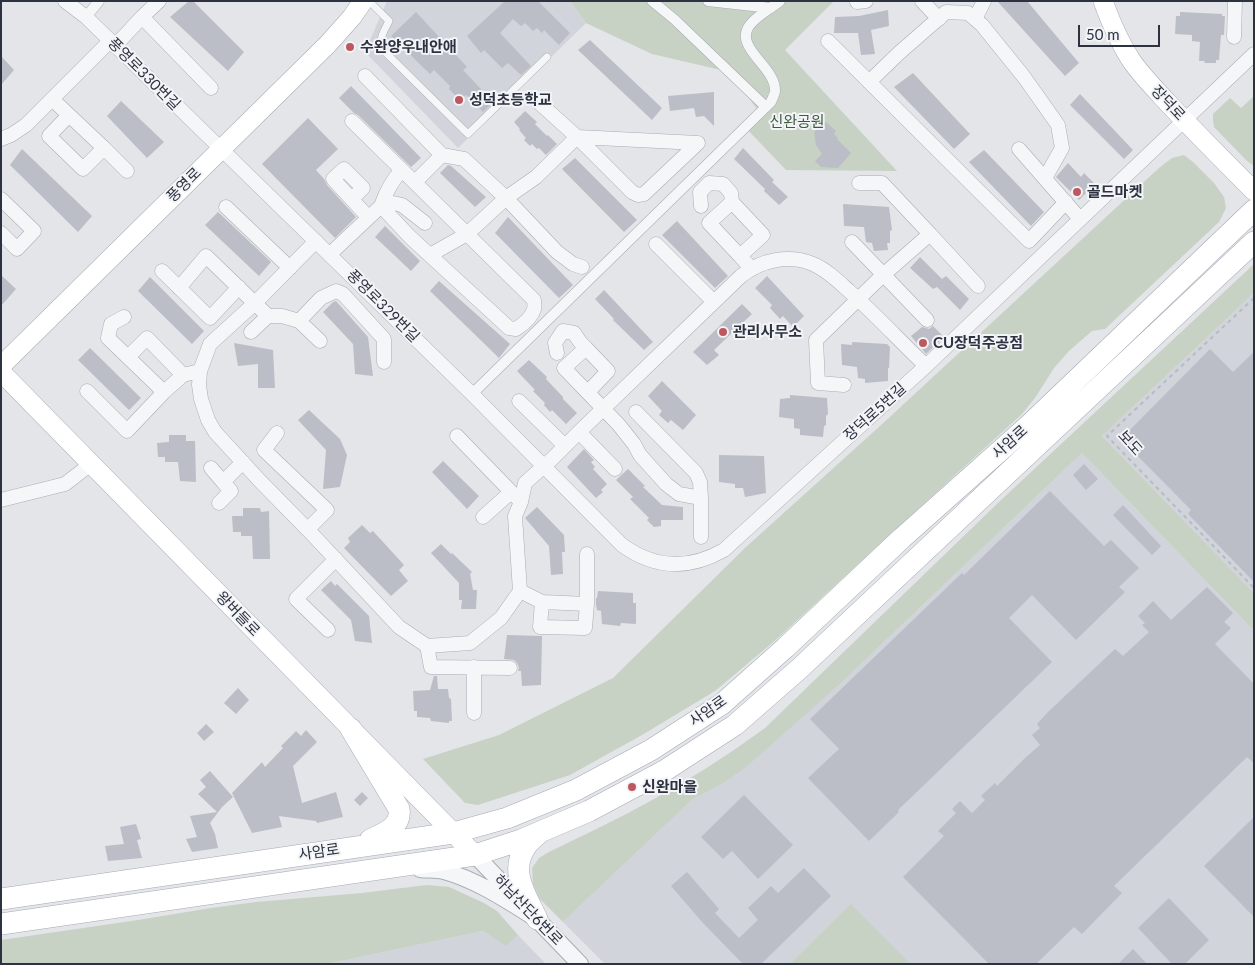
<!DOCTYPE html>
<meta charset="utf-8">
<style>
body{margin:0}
#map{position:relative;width:1255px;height:965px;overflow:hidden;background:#e3e5e9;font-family:Lato,sans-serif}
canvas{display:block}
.frame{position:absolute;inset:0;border:2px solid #2d3240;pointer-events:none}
.scale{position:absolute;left:1078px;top:25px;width:82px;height:22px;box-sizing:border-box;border:2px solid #2d3240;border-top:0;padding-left:6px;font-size:15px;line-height:18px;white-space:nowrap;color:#2d3240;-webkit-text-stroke:4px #f2f4f7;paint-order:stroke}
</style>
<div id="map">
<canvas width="1255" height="965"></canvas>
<div class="frame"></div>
<div class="scale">50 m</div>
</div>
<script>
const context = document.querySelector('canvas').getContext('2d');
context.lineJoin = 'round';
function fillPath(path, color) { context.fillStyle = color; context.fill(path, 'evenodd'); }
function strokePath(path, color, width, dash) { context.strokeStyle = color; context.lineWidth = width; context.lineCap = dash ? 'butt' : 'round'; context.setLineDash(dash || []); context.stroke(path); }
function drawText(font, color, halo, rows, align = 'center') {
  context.font = font + ' Lato,"Noto Sans KR",sans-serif'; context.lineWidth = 4; context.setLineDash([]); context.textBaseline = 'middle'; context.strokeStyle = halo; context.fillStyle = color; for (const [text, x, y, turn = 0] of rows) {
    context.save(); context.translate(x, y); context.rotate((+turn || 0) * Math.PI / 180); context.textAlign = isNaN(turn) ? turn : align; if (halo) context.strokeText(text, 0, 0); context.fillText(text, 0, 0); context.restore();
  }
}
const built = new Path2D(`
 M387 1H570L586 23 458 148 365 52Z
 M1254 293V593L1102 436Z
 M1082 453 1254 631V964H605L563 922 693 799 724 783 840 684Z
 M483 931 506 945 518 935 546 964H327Z`);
const green = new Path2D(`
 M570 1H834L785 50 897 171 786 170 742 124 757 109 736 81 721 70 652 54 586 23Z
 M1254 96V166L1247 161 1214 127 1213 119V114L1230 98 1241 108Z
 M1184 155 1193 162 1214 183 1224 197 1226 208 1219 222 1105 329 1092 331 1069 351 1054 368 1035 398 1021 415 897 528 778 638 715 691 642 735 570 775 478 805 465 803 423 759 499 735 613 678 746 547 880 426 1159 168 1172 158Z
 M1254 264V293L1102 436 1254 593V631L1082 453 840 684 747 766 724 783 693 799 563 922 540 899 533 884 532 868 539 858 549 852C581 836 614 821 645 804 687 781 727 756 765 728L1000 501Z
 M427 885 449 887 484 903 497 911 518 935 506 946 483 931 327 964H1V940L138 920 211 908 256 902 362 893Z
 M851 904 910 964H790Z`);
const building = new Path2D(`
 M189 1H193L244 52 228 71 170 17Z
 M505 1H538L570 33 559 45 544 30 542 33 537 28 533 31 525 23 521 26 513 19 500 33 531 66 521 75 508 63 502 68 484 50 481 53 467 36Z
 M997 1H1027L1079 63 1065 76Z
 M888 10 889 26 871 30 875 54 861 55 858 33H834L835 17 859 16Z
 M416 12 467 67 463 70 493 102 483 112 466 95 460 100 449 89 450 86 434 70 430 74 391 36Z
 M1180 12 1222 14V16H1225L1224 35H1221L1219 60H1216V63H1204L1205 61H1199L1200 42 1192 41V35L1175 34 1176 16H1180Z
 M590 40 662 108 652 120 578 50Z
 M1 56 14 70 1 85Z
 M913 73 970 134 954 149 894 87Z
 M351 86 421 158 411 167 358 115 354 113 339 98Z
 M714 92V126L704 116 696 117 694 108 670 111 668 96Z
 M1080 94 1133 150 1124 159 1070 105Z
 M121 101 164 142 147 158 107 116Z
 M525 111 537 122 535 124 547 136 548 135 557 144 546 155 539 148 537 149 532 144 530 146 524 140 526 138 519 130 520 129 514 122Z
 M308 118 338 149 316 170 324 179 327 185 356 217 335 238 262 164Z
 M826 122 836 131 834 134 838 138 837 139 851 153 838 168 821 167 815 161 822 154 816 145 814 132Z
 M743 148 774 180 772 182 788 197 779 205 764 191 765 189 734 159Z
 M22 149 92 216 78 232 10 165Z
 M984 150 1044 212 1031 226 969 162Z
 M575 158 637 220 624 232 562 169Z
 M1068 163 1081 177 1084 173 1095 184 1079 200 1056 177Z
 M448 165 451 166 486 197 475 207 440 173Z
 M843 204 889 207 892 230 890 231V243H887L888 250 874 251 872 243 866 242 864 227 844 226Z
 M218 212 271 262 259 276 205 225Z
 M508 217 573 285 559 298 495 233Z
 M677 221 728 276 715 288 662 235Z
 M385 226 420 261 411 271 375 237Z
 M920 257 942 279 946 276 969 299 960 310 937 287 933 289 910 268Z
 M1 275 16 289 1 306Z
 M767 276 804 316 793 327 783 316 780 319 770 308 772 305 755 288Z
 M150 277 204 331 192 344 138 291Z
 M439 281 510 344 499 358 430 291Z
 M604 290 653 342 644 350 613 320 614 319 595 299Z
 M336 301 368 337 373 376 355 374 353 344 323 312 333 302Z
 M742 304 752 314 714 350 719 355 707 365 693 352Z
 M933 326 944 337 926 354 911 336 922 327 929 329Z
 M852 342 887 344 890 347 889 368H888V381L865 383V379L858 378 857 367 842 365 841 344 852 345Z
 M234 343 273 350 275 388H258V364L238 366Z
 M90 348 141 398 129 410 78 360Z
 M1210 349 1233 372 1254 352V582L1188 514 1191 510 1121 439Z
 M529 360 547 377 546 379 563 397V399L577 413 566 424 552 410 550 412 544 405 545 403 533 391 535 390 517 371Z
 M662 381 696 415 683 430 671 420 668 423 659 415 662 411 648 396Z
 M790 395 827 398 828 414 826 416V425L824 426 823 437 800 435V429L794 428V419L779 417 780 399 790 398Z
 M309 410 340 439 347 455 340 487 323 489 326 450 298 420Z
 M169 435H186V441H195L196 482 180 481 178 462H165V457H158L157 443 169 442Z
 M584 449 594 460 591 462 595 467 593 469 607 484 601 490 603 492 596 498 567 467Z
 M719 455 764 456 766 493 745 497 743 488H735V484L719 482Z
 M443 461 479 496 467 509 432 472Z
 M1084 464 1098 479 1086 490 1073 475Z
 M628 469 645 486 643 487 662 505 683 507V520H661V526L654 527 647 520 649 518 630 499 633 497 616 480Z
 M1050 491 1104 546 1111 540 1139 568 1119 587 1125 592 1076 640 1032 595 1009 618 1052 662 898 810 899 812 869 841 808 778 839 749 810 719 962 573 964 575Z
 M1123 505 1161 546 1152 555 1113 515Z
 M537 507 564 535 565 552H562L563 574 551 575 549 546 525 518Z
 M243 508H260L261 512 269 511 270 559H253L252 536H241V532H233L232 516H243Z
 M362 525 370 533 373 531 404 565 399 570 408 581 391 596 344 548 350 542 348 538Z
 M441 544 451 554 452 553 472 572 470 574 473 590H477L476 609H461L462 600H459V583L431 553Z
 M331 581 335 586 337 584 369 616 372 643 355 641 351 620 321 590Z
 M1207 587 1233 613 1224 622 1231 628 1215 644 1254 684V763L1247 757 1114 886 1122 893 1082 934 1074 927 1036 964H989L903 877 944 836 938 831 956 813 952 809 960 801 972 813 985 800 981 796 995 783 997 786 1025 758 1040 745 1032 735 1040 728 1037 724 1048 712 1115 649 1123 656 1149 632 1142 625 1145 623 1138 616 1153 601 1171 620Z
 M598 591 633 593V603H636V624L621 623 620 626 602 624 601 611 597 610 596 605V598H597Z
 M507 635 542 636 541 685 522 686 521 671H518L519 668 517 663 514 660 504 659Z
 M434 676H437L438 689H448L449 698 451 699 452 721H449V723L431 721 430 718 417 717V711H414L413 691 430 690Z
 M238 688 249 700 236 714 224 703Z
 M206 724 214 732 204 741 197 733Z
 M306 730 317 742 293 766 302 803 336 792 343 817 317 823 316 821 279 816 282 827 252 833 232 793 262 762 265 767 283 748 281 746 296 731 301 736Z
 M210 771 233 797 222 807 210 823 215 834 218 848 192 852 186 839 197 837 190 816 217 812 198 794 206 787 200 780Z
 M362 792 368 798 360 806 354 800Z
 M744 795 793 845 758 879 732 851 723 859 701 837Z
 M1254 817V917L1204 866Z
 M136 824 141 839 137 840 142 858 108 861 105 846 124 844 120 827Z
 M804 868 831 896 761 964H743L703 923 671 886 687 872 719 909 715 913 739 938 758 920 748 908 771 886 778 893Z
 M1169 898 1209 940 1185 964H1172L1138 928Z
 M1133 949 1147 964H1118Z`);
const path = new Path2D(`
 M1254 298 1107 436 1254 588`);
const service = new Path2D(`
 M369 1 389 21C384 31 378 39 383 50L468 134 547 57`);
const pedestrian = new Path2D(`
 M652 1 674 19 766 107
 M708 1 771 8
 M86 17 99 1
 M472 394 771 102C772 99 775 94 775 91 776 67 734 48 749 26 756 16 770 9 780 1`);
const minor = new Path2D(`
 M65 1 86 17 472 394 622 545C655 569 689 570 724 550L926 366 1254 54
 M922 1 939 19
 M857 2 866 1
 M142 17 159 1
 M975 19 984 1
 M1234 37 1235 1
 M828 41 1029 241 1066 202
 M115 46 142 17 211 88
 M365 76 442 155
 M869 82 899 53 946 12 968 13 982 25 1024 77 1058 125 1062 148 1045 178
 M52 99 104 148 83 169 49 136 69 115
 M352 121 402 170C392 180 386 192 381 206
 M1 139 11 135 26 125 110 41
 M104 148 127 171
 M1019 149 1080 219
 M415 182 442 155 464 159 506 198 536 177 577 137 632 192 638 195 644 194 698 143 577 137 535 99
 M859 183H882L930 234
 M1 199 34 231 17 249 1 233
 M352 199 363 188 344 169 333 179 368 217
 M701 206 700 192 709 183 723 184 731 193 732 202
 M226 207 290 268
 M383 208 393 203 402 205 425 223
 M316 241 255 303 210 344 200 371 199 385 201 399 208 420 215 432 260 481 312 534 399 627 427 646 470 643 501 618 520 591 515 516 521 502 525 483 553 458 579 432 741 276C761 260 788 254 813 264 827 270 838 281 849 291 876 315 900 341 926 366
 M852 242 927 320
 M656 244 714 302
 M330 254 381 206 410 237 509 328 516 329C522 325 532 317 534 309 535 306 534 303 534 300L402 170
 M430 255 467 234 506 198 557 252 573 264 582 267
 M740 256 709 223 732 202 763 235 740 256 751 268
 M162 271 210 318 239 287
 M179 288 206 256 268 316H282L299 321 320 341
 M124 317 111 324 108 338 164 392
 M299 321 321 298 336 291 343 294 384 339V362
 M251 332 268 316
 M557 353 555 343 563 331 574 333 580 342 586 348
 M128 357 147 338 183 375
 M844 385 818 383 816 340 883 275 930 234 978 286
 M87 391 127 431 164 392 183 375 200 371
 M588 392 608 371 586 348 564 368 619 425 634 444 640 455 666 484 679 494 701 498V537
 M519 401 565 446
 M636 412 696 473 700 482 701 498
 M579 432 615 469
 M277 433 264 450 327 510 308 529
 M457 436 521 502
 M211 468 223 482
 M1 500 65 484 91 464
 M219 503 231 491 223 482 243 462
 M483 517 511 492
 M520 591 542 602
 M587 604 542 602 540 627 585 628 587 604V554
 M328 630 296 599 336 559
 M427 646 431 667 510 668
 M474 713V667`);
const tertiary = new Path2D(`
 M475 855 580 964
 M420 869C428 870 436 869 444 871 477 880 508 901 537 919`);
const secondary = new Path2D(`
 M1103 1C1111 23 1120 44 1133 63 1144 78 1156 90 1168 103 1196 133 1225 162 1254 191
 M1 366 328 44 352 17 363 1
 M1 372 475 855`);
const primary = new Path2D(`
 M351 729 399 809C402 827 384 833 370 840
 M1 899 453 833 507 818 576 790 651 750 722 704 785 648 902 538 1029 425 1254 210
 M537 919C527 897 509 872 525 848 528 842 534 838 539 833
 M1 924 475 855 521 840 589 811 664 771 735 725 799 669 1254 242`);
const markers = [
 [350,47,5,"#bf575e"],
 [459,100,5,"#bf575e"],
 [1077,192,5,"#bf575e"],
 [723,332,5,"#bf575e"],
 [923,343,5,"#bf575e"],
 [632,787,5,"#bf575e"]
];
const poiNames = [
 ["수완양우내안애",360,47],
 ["성덕초등학교",469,100],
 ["골드마켓",1087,192],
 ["관리사무소",733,332],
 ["CU장덕주공점",933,343],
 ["신완마을",642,787]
];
const streetNames = [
 ["풍영로330번길",144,74,45],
 ["장덕로",1168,103,47],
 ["풍영로",184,185,-45],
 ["풍영로329번길",383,306,45],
 ["장덕로5번길",875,412,-42],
 ["사암로",1010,442,-42],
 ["보도",1130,443,48],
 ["왕버들로",238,614,46],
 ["사암로",708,711,-35],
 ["사암로",319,852,-8],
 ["하남산단6번로",528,910,46]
];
const parkNames = [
 ["신완공원",797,122]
];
fillPath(built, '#d1d4db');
fillPath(green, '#c7d2c5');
fillPath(building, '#bbbec6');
strokePath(service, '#a9acb3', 8);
strokePath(pedestrian, '#a9acb3', 11);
strokePath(minor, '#a9acb3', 15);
strokePath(tertiary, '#a9acb3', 18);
strokePath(secondary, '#a9acb3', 20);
strokePath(primary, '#a4a9b4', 22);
strokePath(path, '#b9bbc1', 2, [4, 4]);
strokePath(service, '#f5f6f8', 7);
strokePath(pedestrian, '#f5f6f8', 10);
strokePath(minor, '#f5f6f8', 14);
strokePath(tertiary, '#f5f6f8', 16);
strokePath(secondary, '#fff', 19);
strokePath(primary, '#fff', 21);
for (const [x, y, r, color] of markers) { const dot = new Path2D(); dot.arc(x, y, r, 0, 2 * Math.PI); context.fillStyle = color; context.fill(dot); strokePath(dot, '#f2f4f7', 2); }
drawText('bold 15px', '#2d3240', '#f2f4f7', poiNames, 'left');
drawText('15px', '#2d3240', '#f2f4f7', streetNames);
drawText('15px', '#3f5a3c', '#f2f4f7', parkNames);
</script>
